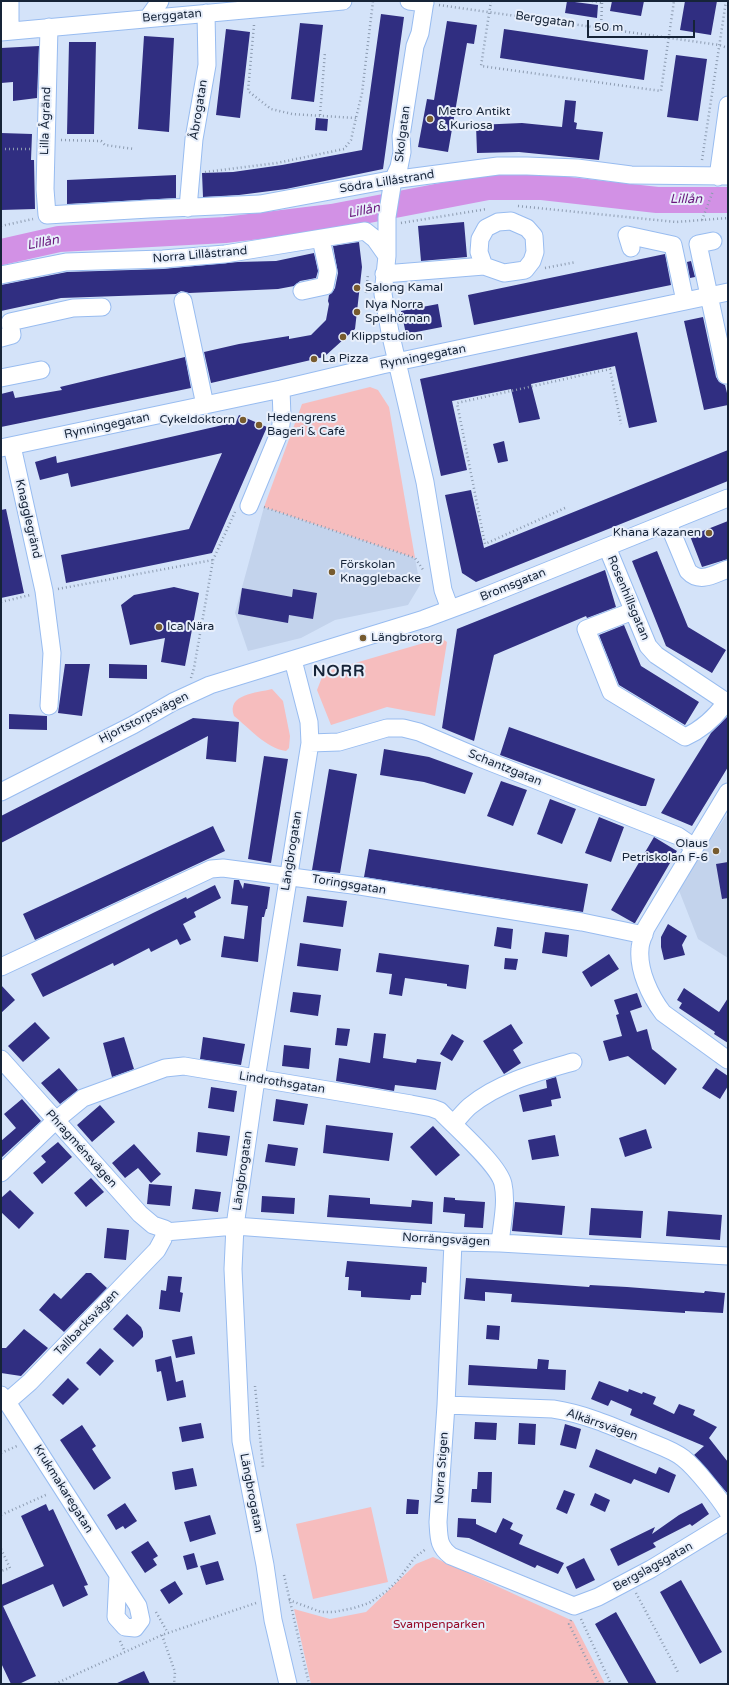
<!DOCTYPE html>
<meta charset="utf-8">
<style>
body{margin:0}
#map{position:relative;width:729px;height:1685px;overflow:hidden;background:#d4e3f9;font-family:"Varela Round",sans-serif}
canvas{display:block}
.frame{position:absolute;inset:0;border:2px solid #162438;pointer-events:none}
.scale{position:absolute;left:587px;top:20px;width:108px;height:18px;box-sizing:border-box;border:2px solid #162438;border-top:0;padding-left:5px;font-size:12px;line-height:14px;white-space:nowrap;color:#162438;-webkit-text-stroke:3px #e8effb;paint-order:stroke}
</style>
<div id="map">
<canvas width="729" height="1685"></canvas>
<div class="frame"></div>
<div class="scale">50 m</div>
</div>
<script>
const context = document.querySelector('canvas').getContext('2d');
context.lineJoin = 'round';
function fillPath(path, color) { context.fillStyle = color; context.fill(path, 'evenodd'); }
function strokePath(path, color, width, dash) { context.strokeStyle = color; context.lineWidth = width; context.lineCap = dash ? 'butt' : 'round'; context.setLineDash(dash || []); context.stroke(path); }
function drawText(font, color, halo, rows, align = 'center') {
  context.font = font + ' "Varela Round",sans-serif'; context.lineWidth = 4; context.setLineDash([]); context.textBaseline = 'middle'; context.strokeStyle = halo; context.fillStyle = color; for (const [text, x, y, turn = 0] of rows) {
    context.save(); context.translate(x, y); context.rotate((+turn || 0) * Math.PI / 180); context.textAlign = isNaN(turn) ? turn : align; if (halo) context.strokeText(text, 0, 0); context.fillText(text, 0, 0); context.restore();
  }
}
const built = new Path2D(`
 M264 507 415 558 420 585 408 605 335 620 301 638 248 651 235 613Z
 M728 813V958L698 939 678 888Z`);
const green = new Path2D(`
 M370 387 378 390 389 407 415 558 264 507 302 404Z
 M441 638 447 642 435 716 387 707 331 725 317 690 324 672Z
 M272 689 283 701 290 736 289 748 286 751C266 748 249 728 234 716 226 694 257 693 272 689Z
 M371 1507 388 1582 313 1599 296 1524Z
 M433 1557 573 1621 605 1684H311L294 1609 330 1619 366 1612 416 1564Z`);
const river = new Path2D(`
 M1 252 59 239 225 230 332 217 488 187H542L657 200H728`);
const building = new Path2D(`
 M567 1 598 5 597 18 565 13Z
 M612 1H644L641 16 610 11Z
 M685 1H717L711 35 680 30Z
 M381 14 404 17 383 169 286 189 239 195 203 197 202 173 233 172 282 165 362 150Z
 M447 21 477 25 474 44 467 43 448 152 418 147 427 99 434 100Z
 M300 23 323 25 314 102 291 99Z
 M226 29 250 32 240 118 216 115Z
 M504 29 648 50 644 80 500 58Z
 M144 36 174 38 169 132 138 129Z
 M69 42H96L94 134H67Z
 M39 46 37 98 13 101V82L1 83V48Z
 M676 55 707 59 698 121 667 117Z
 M565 100 576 101 574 122 577 123 576 129 603 132 599 160 519 152 477 153 476 125 522 123 562 127Z
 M316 118 328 119 327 131 315 130Z
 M1 133 32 134 31 160H34L35 209 1 210Z
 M176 175V198L67 204V180Z
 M464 222 467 257 421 261 418 226Z
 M359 242 362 267 355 329 324 357 211 383 204 352 239 344 289 336V339L311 335 326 320 329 304 328 301 329 295 332 293 335 288 338 273 333 246Z
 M314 253 318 271 316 278 300 281 294 286 278 289 189 293 181 291 176 294 61 298 1 311V285L67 272 163 269 238 262 276 261Z
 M665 254 671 285 474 325 468 295Z
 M691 261 695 277 690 278 687 262Z
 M438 304 442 327 406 334 401 311Z
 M703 317 716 377 719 382 725 385 728 397V405L704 410 684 321Z
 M637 332 657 422 629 428 615 366 531 384 540 419 519 423 511 389 452 401 467 470 441 476 420 379Z
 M185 357 191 388 1 427V394L13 391 15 398 62 390 60 387Z
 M239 415 267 427 212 553 66 583 61 555 189 529 222 453 71 487 68 473 40 480 35 462 56 456 57 463 236 422Z
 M504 441 508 461 498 463 493 444Z
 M728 450V481L476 582 462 573 445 495 471 490 484 548Z
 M6 509 24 593 1 598V510Z
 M728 521V559L702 567 690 536Z
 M657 551 688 627 726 650 712 673 666 646 632 561Z
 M605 570 616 607 587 618 586 616 494 655 474 741 442 728 457 629Z
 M174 587 199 593 185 666 161 662 165 638 130 645 121 605 134 595Z
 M242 588 292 597 293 589 317 593 313 619 289 615 288 623 238 614Z
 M624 625 641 666 699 702 685 725 619 685 599 635Z
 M65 664H90L82 716 58 713Z
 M109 664 147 665V679L109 678Z
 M9 714 47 716V730L9 729Z
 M728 716V767L692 826 661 813 711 733Z
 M193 718 239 722 236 762 206 759 208 736 1 843V816Z
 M509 727 655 779 646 806H641L500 755Z
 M384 749 429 757 473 773 465 794 424 782 380 775Z
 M264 756 288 759 271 863 248 859Z
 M329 769 357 774 340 873 312 870Z
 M501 781 527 790 513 826 487 816Z
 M550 799 576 809 562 844 537 834Z
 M599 817 624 827 611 862 585 853Z
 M213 826 225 851 35 940 23 914Z
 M654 837 677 851 635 923H634L611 910Z
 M369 849 588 884 583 912 364 877Z
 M728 862V898L722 899 716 864Z
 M234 880H239L243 889 244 883 270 887 267 909H266L264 917H262L258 962 221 957 224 936 244 939 248 906 231 904Z
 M215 885 221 898 194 912 196 917 183 924 191 940 180 945 177 939 151 952 149 948 114 966 113 963 43 997 31 974 153 913 186 897 187 899Z
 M307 896 347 901 343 927 303 922Z
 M668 924 687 936 682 945 685 955 664 960 661 947V937Z
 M497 927 513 929 511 949 494 946Z
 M545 932 569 935 567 957 542 953Z
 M300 943 341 949 338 971 297 966Z
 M379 953 469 965 466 989 447 986V984L405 978 402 996 389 994 392 974 376 972Z
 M609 954 619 969 591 987 582 972Z
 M505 958 518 959 516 970 504 969Z
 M1 985 15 1000 1 1013Z
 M684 988 719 1012 728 998V1043L714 1034 715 1032 679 1008 682 1003 677 1000Z
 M293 992 321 995 318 1016 290 1012Z
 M637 993 642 1007 630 1011 637 1032 647 1029 652 1049 677 1069 665 1085 628 1056 609 1061 603 1041 622 1036 616 1015 619 1014 614 1000Z
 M35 1022 50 1038 23 1062 8 1046Z
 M511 1024 523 1043 513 1050 521 1063 504 1074 483 1041Z
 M337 1028 350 1029 347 1046 335 1045Z
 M374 1033 386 1034 383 1058 416 1063 417 1059 441 1062 436 1090 395 1085 394 1091 336 1081 339 1058 370 1063Z
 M452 1034 464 1041 452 1061 440 1054Z
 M124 1037 134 1069 112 1077 103 1043Z
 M203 1037 245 1044 241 1065 200 1059Z
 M284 1045 311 1048 309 1069 282 1066Z
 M59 1068 78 1090 60 1104 41 1083Z
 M716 1068 728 1076V1086L720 1099 702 1088Z
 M556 1077 561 1098 551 1100 552 1106 523 1112 519 1095 547 1088 546 1080Z
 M211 1087 237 1091 234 1112 208 1108Z
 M22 1099 41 1121 1 1158V1141L16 1128 4 1114Z
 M276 1099 308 1104 304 1125 273 1121Z
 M100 1105 115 1122 92 1142 77 1125Z
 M326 1125 393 1133 389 1161 323 1153Z
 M433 1126 460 1155 436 1176 410 1147Z
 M646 1129 652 1148 625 1157 619 1138Z
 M198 1132 230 1136 227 1156 196 1152Z
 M555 1135 559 1156 532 1160 528 1140Z
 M58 1142 72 1157 42 1184 33 1173 46 1162 41 1156Z
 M134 1144 161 1174 151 1183 138 1168 125 1178 112 1163Z
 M268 1144 298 1148 295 1166 265 1162Z
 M91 1178 104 1192 86 1207 74 1193Z
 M149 1184 172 1186 170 1206 147 1204Z
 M195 1189 221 1192 218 1212 192 1209Z
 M10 1190 34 1213 19 1229 1 1212V1198Z
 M329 1195 370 1198V1204L411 1207 412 1200 433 1202 432 1224 327 1217Z
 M262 1196 295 1198 294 1214 261 1212Z
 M444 1197 455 1198V1200L485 1202 483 1228 464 1227 465 1214 443 1212Z
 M515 1202 565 1206 562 1235 512 1231Z
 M591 1208 643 1211 641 1238 589 1235Z
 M668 1211 722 1215 720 1240 666 1236Z
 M107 1228 129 1230 126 1260 104 1258Z
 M347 1261 427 1267 426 1283 422 1282 421 1295H411L410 1300 361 1297V1291L348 1290 349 1277H345Z
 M86 1273H91L107 1288 64 1332 39 1310 54 1293 61 1299Z
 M168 1276 182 1277 180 1292 183 1293 180 1312 159 1309 161 1290 166 1291Z
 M466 1278 589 1287 590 1285 627 1287 704 1293 705 1291 725 1293 723 1313 685 1311V1313L511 1302 512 1294 485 1292V1301L464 1299Z
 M127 1314 141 1327 143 1332V1337L133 1347 113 1329Z
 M487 1325 500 1326 499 1340 486 1339Z
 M24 1329 48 1348 21 1376 1 1373V1348H6Z
 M192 1336 195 1354 176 1358 172 1340Z
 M100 1348 114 1361 100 1376 86 1363Z
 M171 1356 176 1382 183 1380 186 1397 167 1401 161 1371 157 1372 155 1360Z
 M538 1359 549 1360 548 1369 566 1370 565 1390 468 1385 469 1365 537 1369Z
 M68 1378 79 1389 63 1405 52 1395Z
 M599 1381 628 1392 629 1389 642 1394 643 1392 656 1397 653 1404 674 1414 679 1404 695 1410 693 1415 717 1427 709 1438 728 1462V1494L694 1455 704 1446 630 1415 632 1409 611 1400 608 1406 591 1399Z
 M475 1422 497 1423 496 1440 474 1439Z
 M201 1423 204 1438 182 1442 179 1427Z
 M519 1423 536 1424 535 1445 518 1444Z
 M565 1424 581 1429 576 1449 560 1445Z
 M82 1425 96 1446 92 1449 111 1478 94 1490 60 1440Z
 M596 1449 656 1474 659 1467 676 1475 669 1493 634 1479 631 1484 589 1467Z
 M193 1468 197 1486 175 1490 172 1472Z
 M478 1472H492L491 1503 471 1502 472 1489H477Z
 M564 1490 575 1494 567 1514 556 1509Z
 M595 1493 610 1500 605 1512 590 1505Z
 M407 1499 419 1500 418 1514H406Z
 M125 1503 137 1521 125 1529 123 1526 116 1530 107 1515Z
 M702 1503 709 1514 692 1526 690 1524 653 1543 656 1547 618 1566 610 1549 655 1527 652 1534 679 1515Z
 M46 1504 49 1511 53 1509 88 1585 84 1586 88 1595 63 1607 53 1584 3 1606 36 1676 19 1684H11L1 1663V1585L44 1566 21 1516Z
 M210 1515 216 1534 190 1542 184 1522Z
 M458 1518 476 1519V1524L496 1533 503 1518 513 1523 510 1529 523 1535 519 1544 564 1563 558 1574 537 1565 535 1568 469 1538 457 1537Z
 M148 1541 158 1556 153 1559 157 1565 145 1573 131 1552Z
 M194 1553 198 1567 187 1570 183 1556Z
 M584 1558 595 1580 576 1589 566 1567Z
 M218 1561 224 1580 206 1585 200 1566Z
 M681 1580 722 1652 700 1664 660 1592Z
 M175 1581 183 1594 169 1604 160 1590Z
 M616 1612 657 1684H629L595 1624Z
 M144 1671 150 1684H115Z`);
const path = new Path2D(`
 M491 1 481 66 661 91 674 1
 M592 1 602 3V1
 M439 5 719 45 728 48
 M254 25 248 91 271 109 292 114 356 118
 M601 28 602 3
 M320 115 325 52
 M61 140 101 141 105 145 134 149
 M1 149H31
 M702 160 726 1
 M205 172 277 163 344 149 351 140 356 118 362 93 373 1
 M518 206 676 222 728 218
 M702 220 713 191
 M401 223 487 209
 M1 226 33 219
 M545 268 576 262
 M366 293 368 274
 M264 507 415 558 424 571
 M565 508 485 544 457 403 610 369 621 424
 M58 589 213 560
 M1 602 30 595
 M191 678 194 668 213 560 235 512
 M255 1386 263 1467
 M1 1453 17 1446
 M1 1515 48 1494
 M1 1549 10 1568 1 1571
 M284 1575 309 1684
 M636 1593 679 1674
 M289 1600 321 1612H334L354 1608 369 1603 387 1591 399 1579 415 1557 426 1549
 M156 1612 168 1633
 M581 1619 611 1684
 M571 1620 569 1624 599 1684
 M162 1635 175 1672 174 1684
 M120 1641 125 1652
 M55 1684 162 1635 256 1603`);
const minor = new Path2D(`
 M10 1V31
 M409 1 425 3
 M425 1 420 33 415 46 401 136 402 152 399 167 393 180 387 217V256L383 294 390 332 425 482 443 590 450 609
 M148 18 160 1
 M49 27 45 189 47 215 149 209 260 204 384 181 498 166H527L577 168 631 175 728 176
 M1 32 343 1
 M718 177 728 105
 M188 208 194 139 207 65 206 13
 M713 241 698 244 726 375
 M631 248 627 235 673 245 685 301
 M384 274 484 266 504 273 525 270 532 261 535 252 534 236 527 228 511 221 498 222 486 228 480 239 479 252 484 266
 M1 275 66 262 163 259 225 254 365 231 375 239 387 256
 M302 291 325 286 328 271 321 239
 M183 301 205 405
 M1 338 12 335 10 322 73 308 102 307
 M1 378 41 370
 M12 446 44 591 52 653 49 706
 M1 448 281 389 382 365 728 292
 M249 506 280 431 282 417 281 389
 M668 523 688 571C700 584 714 574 728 569
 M607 547 648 646 656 655 728 703
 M633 611 586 629 611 692 685 737C703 729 715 718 726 702
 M310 743 339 742 387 728H403L419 732 480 758 678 836 694 847
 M1 792 133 725 173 702 210 685 424 619 483 597 728 498
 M728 792 646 928C644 935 640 942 640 949 638 970 650 996 663 1013L728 1060
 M1 967 211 869 223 868 360 886 582 922 644 935
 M1 1059 140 1214 153 1225 165 1229V1232
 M453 1124C459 1118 464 1111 470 1106 499 1082 538 1072 573 1062
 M1 1173 55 1121 83 1098 165 1068 184 1066 411 1104 432 1108 440 1111C455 1127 499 1165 503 1184 507 1202 502 1224 500 1243
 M165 1232 235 1226 453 1242 500 1243 728 1256
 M453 1242 446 1405 438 1522C439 1538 438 1546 451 1556L574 1606 598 1597 651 1569 728 1522
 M1 1395 7 1402 138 1606 141 1620 135 1628 125 1627 116 1617 118 1576
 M7 1402 30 1382 157 1250 163 1239 165 1232
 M446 1405 553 1409C586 1414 617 1428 648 1441 660 1446 673 1450 683 1458 696 1468 720 1499 728 1512
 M288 1684 273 1620 265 1565 241 1441 233 1269 235 1226 256 1079 310 743 309 722 293 660`);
const markers = [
 [430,119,4,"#775b2e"],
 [357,288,4,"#775b2e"],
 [357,312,4,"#775b2e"],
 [343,337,4,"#775b2e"],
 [314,359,4,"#775b2e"],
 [243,420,4,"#775b2e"],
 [259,425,4,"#775b2e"],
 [709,533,4,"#775b2e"],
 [332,572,4,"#775b2e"],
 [159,627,4,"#775b2e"],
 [363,638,4,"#775b2e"],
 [716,851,4,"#775b2e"]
];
const streetNames = [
 ["Berggatan",172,16,-5],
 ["Berggatan",545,20,8],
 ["Åbrogatan",199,110,-81],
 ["Lilla Ågränd",46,121,-88],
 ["Skolgatan",403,134,-83],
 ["Södra Lillåstrand",387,182,-9],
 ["Norra Lillåstrand",200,255,-5],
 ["Rynningegatan",423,357,-11],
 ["Rynningegatan",107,426,-12],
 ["Knagglegränd",28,519,77],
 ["Bromsgatan",513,585,-22],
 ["Rosenhillsgatan",628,598,67],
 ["Hjortstorpsvägen",144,718,-27],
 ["Schantzgatan",505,768,22],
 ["Längbrogatan",292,851,-81],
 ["Toringsgatan",349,885,9],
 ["Lindrothsgatan",282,1083,9],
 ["Phragménsvägen",81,1149,48],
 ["Längbrogatan",243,1171,-82],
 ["Norrängsvägen",446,1240,3],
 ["Tallbacksvägen",87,1323,-46],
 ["Alkärrsvägen",602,1425,19],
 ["Norra Stigen",442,1468,-86],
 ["Krukmakaregatan",63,1489,58],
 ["Längbrogatan",251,1493,79],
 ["Bergslagsgatan",653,1567,-29]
];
const poiNames = [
 ["Metro Antikt",438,112],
 ["& Kuriosa",438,126],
 ["Salong Kamal",365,288],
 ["Nya Norra",365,305],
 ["Spelhörnan",365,319],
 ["Klippstudion",351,337],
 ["La Pizza",322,359],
 ["Hedengrens",267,418],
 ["Bageri & Café",267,432],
 ["Cykeldoktorn",235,420,"right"],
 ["Khana Kazanen",701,533,"right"],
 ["Förskolan",340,565],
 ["Knagglebacke",340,579],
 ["Ica Nära",167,627],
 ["Längbrotorg",371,638],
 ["Olaus",708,844,"right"],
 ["Petriskolan F-6",708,858,"right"]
];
const parkNames = [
 ["Svampenparken",439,1625]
];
const waterNames = [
 ["Lillån",686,200],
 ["Lillån",364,211,-11],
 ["Lillån",43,243,-11]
];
const districtNames = [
 ["NORR",339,672]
];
fillPath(built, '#c3d3ec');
fillPath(green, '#f6bdbe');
strokePath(river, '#d291e5', 26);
fillPath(building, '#302e81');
strokePath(minor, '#98bcf0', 19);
strokePath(path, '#8c9bb0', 2.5, [1, 3]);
strokePath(minor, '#fff', 17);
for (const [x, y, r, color] of markers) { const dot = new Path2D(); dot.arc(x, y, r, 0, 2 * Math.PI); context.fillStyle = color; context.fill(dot); strokePath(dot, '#e8effb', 1.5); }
drawText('12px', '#162438', '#e8effb', streetNames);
drawText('12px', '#162438', '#e8effb', poiNames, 'left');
drawText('12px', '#970c2b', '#e8effb', parkNames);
drawText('italic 13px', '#69187d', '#e8effb', waterNames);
context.letterSpacing = '1px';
drawText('bold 16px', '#162438', '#e8effb', districtNames);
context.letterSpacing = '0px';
</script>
